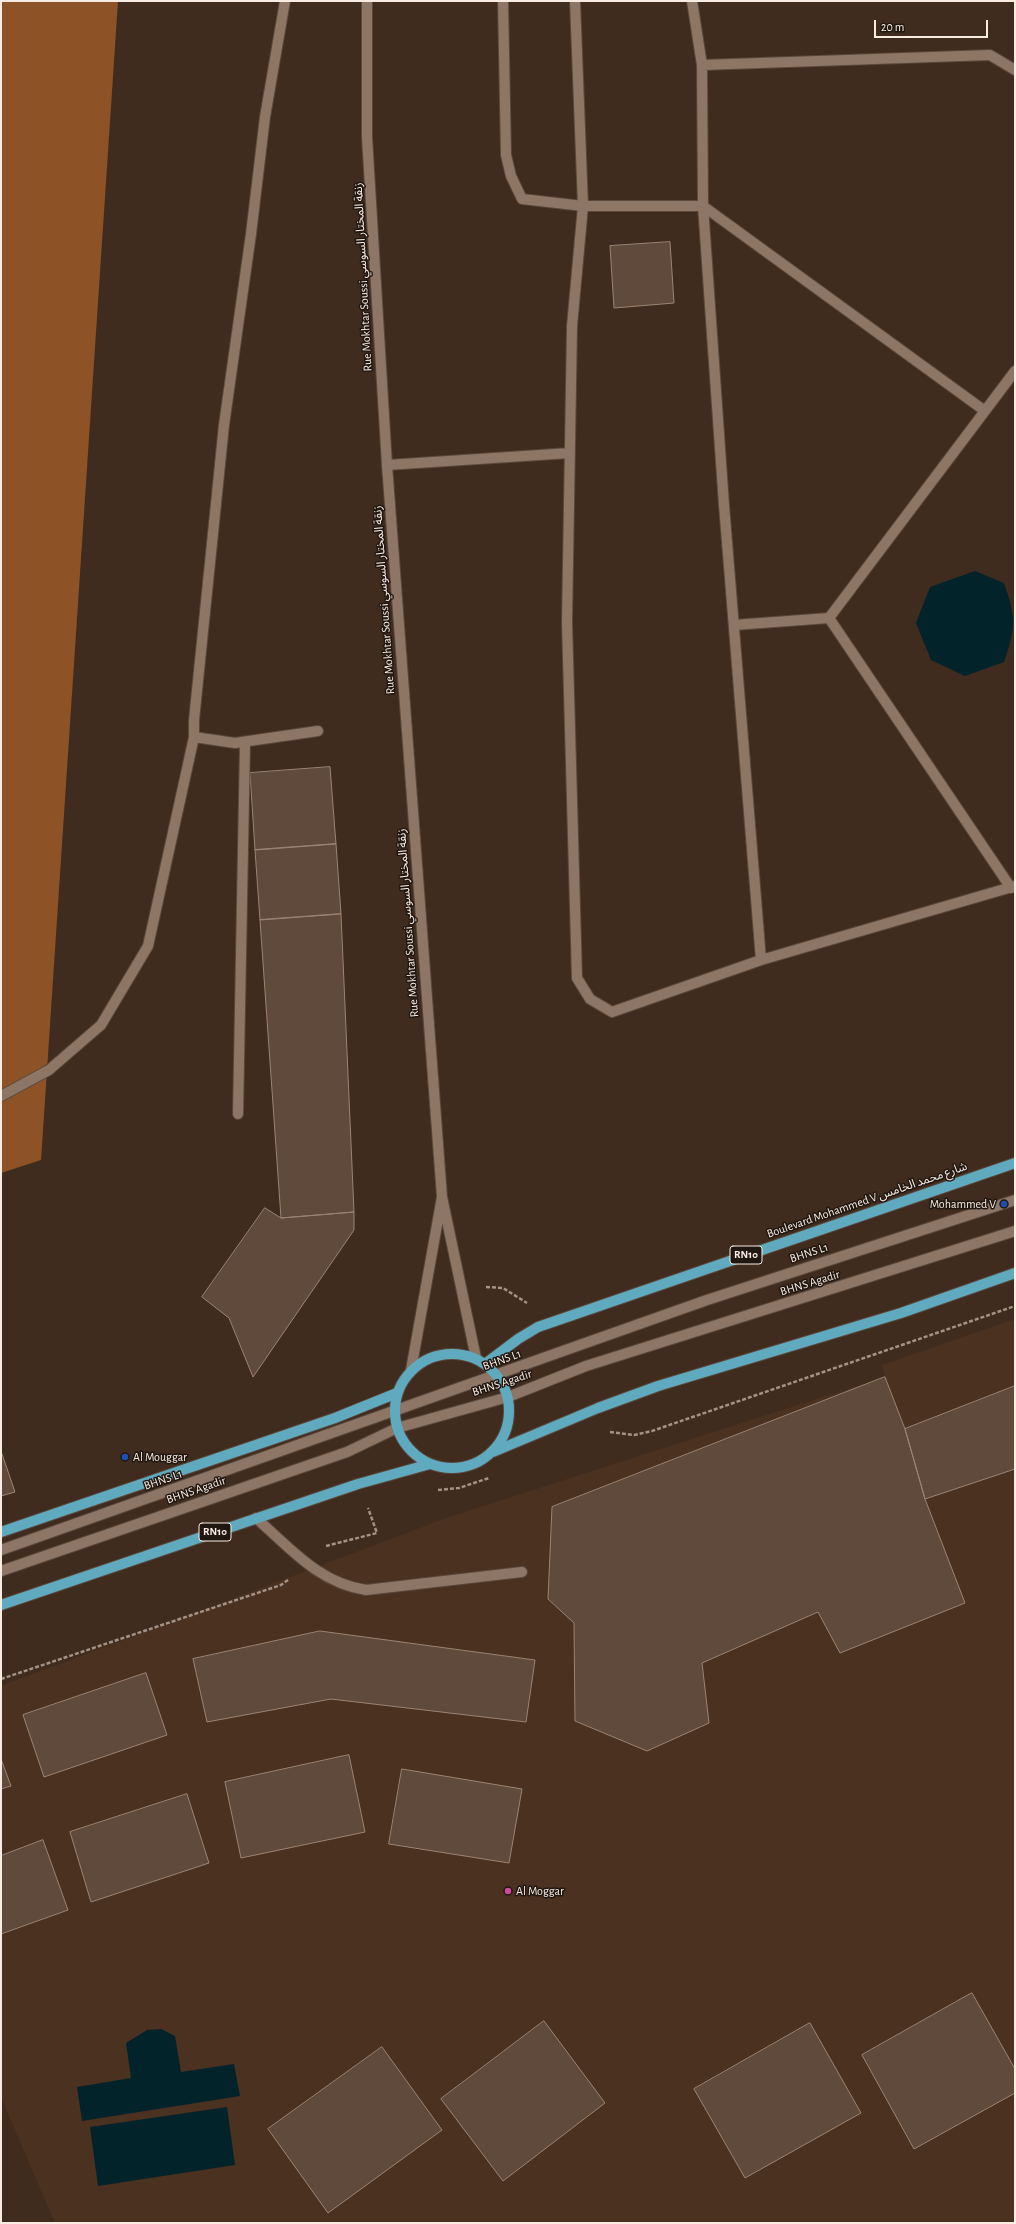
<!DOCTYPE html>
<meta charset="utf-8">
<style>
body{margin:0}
#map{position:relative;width:1016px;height:2224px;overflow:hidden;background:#402c1e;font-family:"Alegreya Sans",sans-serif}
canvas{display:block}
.frame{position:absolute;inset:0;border:2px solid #f9ece3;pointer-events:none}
.scale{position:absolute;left:874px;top:20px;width:114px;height:18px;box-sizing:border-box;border:2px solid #f9ece3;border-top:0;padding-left:5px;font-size:12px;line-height:14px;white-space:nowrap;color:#f9ece3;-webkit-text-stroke:3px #201711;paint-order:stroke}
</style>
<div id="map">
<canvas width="1016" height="2224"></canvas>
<div class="frame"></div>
<div class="scale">20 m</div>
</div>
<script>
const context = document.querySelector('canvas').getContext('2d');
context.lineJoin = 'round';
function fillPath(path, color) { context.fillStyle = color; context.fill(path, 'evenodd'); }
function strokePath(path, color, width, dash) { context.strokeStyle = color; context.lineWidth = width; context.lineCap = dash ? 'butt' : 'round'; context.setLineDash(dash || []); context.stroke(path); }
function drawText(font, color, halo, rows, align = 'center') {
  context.font = font + ' "Alegreya Sans","Noto Sans Arabic",sans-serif'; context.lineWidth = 3; context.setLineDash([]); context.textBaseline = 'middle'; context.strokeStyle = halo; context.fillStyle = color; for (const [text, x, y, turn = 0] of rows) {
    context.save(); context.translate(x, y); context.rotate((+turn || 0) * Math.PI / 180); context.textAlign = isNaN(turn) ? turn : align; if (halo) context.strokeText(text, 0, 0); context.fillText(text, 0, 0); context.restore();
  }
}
const built = new Path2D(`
 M1015 1319V2223H55L1 2097V1686L449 1517 885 1377 882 1365Z`);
const forest = new Path2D(`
 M1 1H118L41 1160 1 1173Z`);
const water = new Path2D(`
 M975 571 1004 583C1016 618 1016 627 1004 662L965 676 931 660 916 623 930 587Z
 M161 2029 175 2036 181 2072 234 2064 240 2096 82 2121 77 2087 131 2078 126 2043 147 2030Z
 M227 2107 235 2165 98 2186 90 2127Z`);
const building = new Path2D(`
 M670 242 674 303 614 308 610 246Z
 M330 767 336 844 255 850 250 773Z
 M336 844 341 914 260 920 255 850Z
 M341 914 354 1212 281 1218 260 920Z
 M265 1208 281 1218 354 1212V1230L253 1377 229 1318 202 1297Z
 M885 1377 905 1429 925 1499 965 1603 840 1653 818 1612 702 1663 709 1723 647 1751 575 1721 574 1623 548 1599 552 1507Z
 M1015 1386V1469L925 1499 905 1429Z
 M1 1451 15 1492 1 1496Z
 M320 1631 535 1660 526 1722 331 1699 207 1722 193 1659Z
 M146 1673 167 1735 44 1777 23 1715Z
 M349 1755 365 1832 241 1858 225 1782Z
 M1 1759 11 1786 1 1789Z
 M402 1769 522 1789 509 1863 389 1844Z
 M187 1794 209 1863 91 1902 70 1832Z
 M43 1840 68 1910 1 1934V1856Z
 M972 1993 1015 2069V2093L914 2149 862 2055Z
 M544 2021 605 2103 503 2181 441 2099Z
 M810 2023 861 2113 745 2178 694 2089Z
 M382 2047 442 2130 328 2213 268 2129Z`);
const path = new Path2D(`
 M486 1287 503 1288 527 1303
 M610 1432 634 1435 652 1431 1015 1306
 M438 1490 459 1488 489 1478
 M326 1546 377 1533 368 1508
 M1 1679 281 1585 288 1580`);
const lane = new Path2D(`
 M503 1 506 155 511 176 522 199 583 206H703L702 65 692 1
 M575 1 583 206 572 326 567 622 577 978 590 999 612 1012 761 960 1015 886
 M702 65 990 55 1015 70
 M387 465 570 453
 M829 618 1011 888
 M734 625 829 618 1015 371
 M194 737 235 743 318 731
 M761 960 724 505 703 206 985 411
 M238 1114 245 743
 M256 1518C291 1549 319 1583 366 1590L522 1572
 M1 1550 707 1300 1015 1200
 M1 1571 347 1452 397 1428 508 1397 586 1366 1015 1231`);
const street = new Path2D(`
 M367 1V137L387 465 442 1197
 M1 1096 49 1070 101 1025 148 946 194 737V720L224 425 251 234 265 117 285 1
 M411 1370 442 1197 476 1358`);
const primary = new Path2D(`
 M395 1411a57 57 0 1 1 114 0a57 57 0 1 1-114 0Z
 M485 1364 518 1339 538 1327 1015 1163
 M493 1452 598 1408 658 1386 901 1313 1015 1273
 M1 1532 335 1418 397 1393
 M1 1605 358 1484 430 1464`);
const markers = [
 [1004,1204,4,"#1a4fb4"],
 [125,1457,4,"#1a4fb4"],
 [508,1891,4,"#d1479c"]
];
const shields = [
 [746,1255,32],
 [215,1532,32]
];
const shieldNames = [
 ["RN10",746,1255],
 ["RN10",215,1532]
];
const streetNames = [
 ["Rue Mokhtar Soussi زنقة المختار السوسي",363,277,-93],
 ["Rue Mokhtar Soussi زنقة المختار السوسي",384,600,-94],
 ["Rue Mokhtar Soussi زنقة المختار السوسي",408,923,-94],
 ["Boulevard Mohammed V شارع محمد الخامس",867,1200,-19],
 ["BHNS L1",809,1253,-18],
 ["BHNS Agadir",810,1283,-17],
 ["BHNS L1",502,1360,-20],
 ["BHNS Agadir",502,1383,-18],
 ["BHNS L1",163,1480,-19],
 ["BHNS Agadir",196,1490,-19]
];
const poiNames = [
 ["Mohammed V",996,1204,"right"],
 ["Al Mouggar",133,1457],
 ["Al Moggar",516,1891]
];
fillPath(built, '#4b311f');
fillPath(forest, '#8d5326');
fillPath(water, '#03232a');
fillPath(building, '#5f4a3b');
strokePath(building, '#9c8474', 1);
strokePath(lane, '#59483c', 12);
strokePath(street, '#59483c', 12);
strokePath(primary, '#59483c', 12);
strokePath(path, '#a29287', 2.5, [4, 2]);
strokePath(lane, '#8d7666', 10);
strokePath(street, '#8d7666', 10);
strokePath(primary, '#60aabf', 10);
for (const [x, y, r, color] of markers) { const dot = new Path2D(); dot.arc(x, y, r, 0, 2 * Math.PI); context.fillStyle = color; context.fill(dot); strokePath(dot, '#201711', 1.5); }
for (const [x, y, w] of shields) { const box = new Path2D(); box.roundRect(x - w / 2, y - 9, w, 18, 3); context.fillStyle = '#201711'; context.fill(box); strokePath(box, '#f9ece3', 1); }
drawText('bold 11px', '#f9ece3', null, shieldNames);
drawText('12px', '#f9ece3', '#201711', streetNames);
drawText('12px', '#f9ece3', '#201711', poiNames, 'left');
</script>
